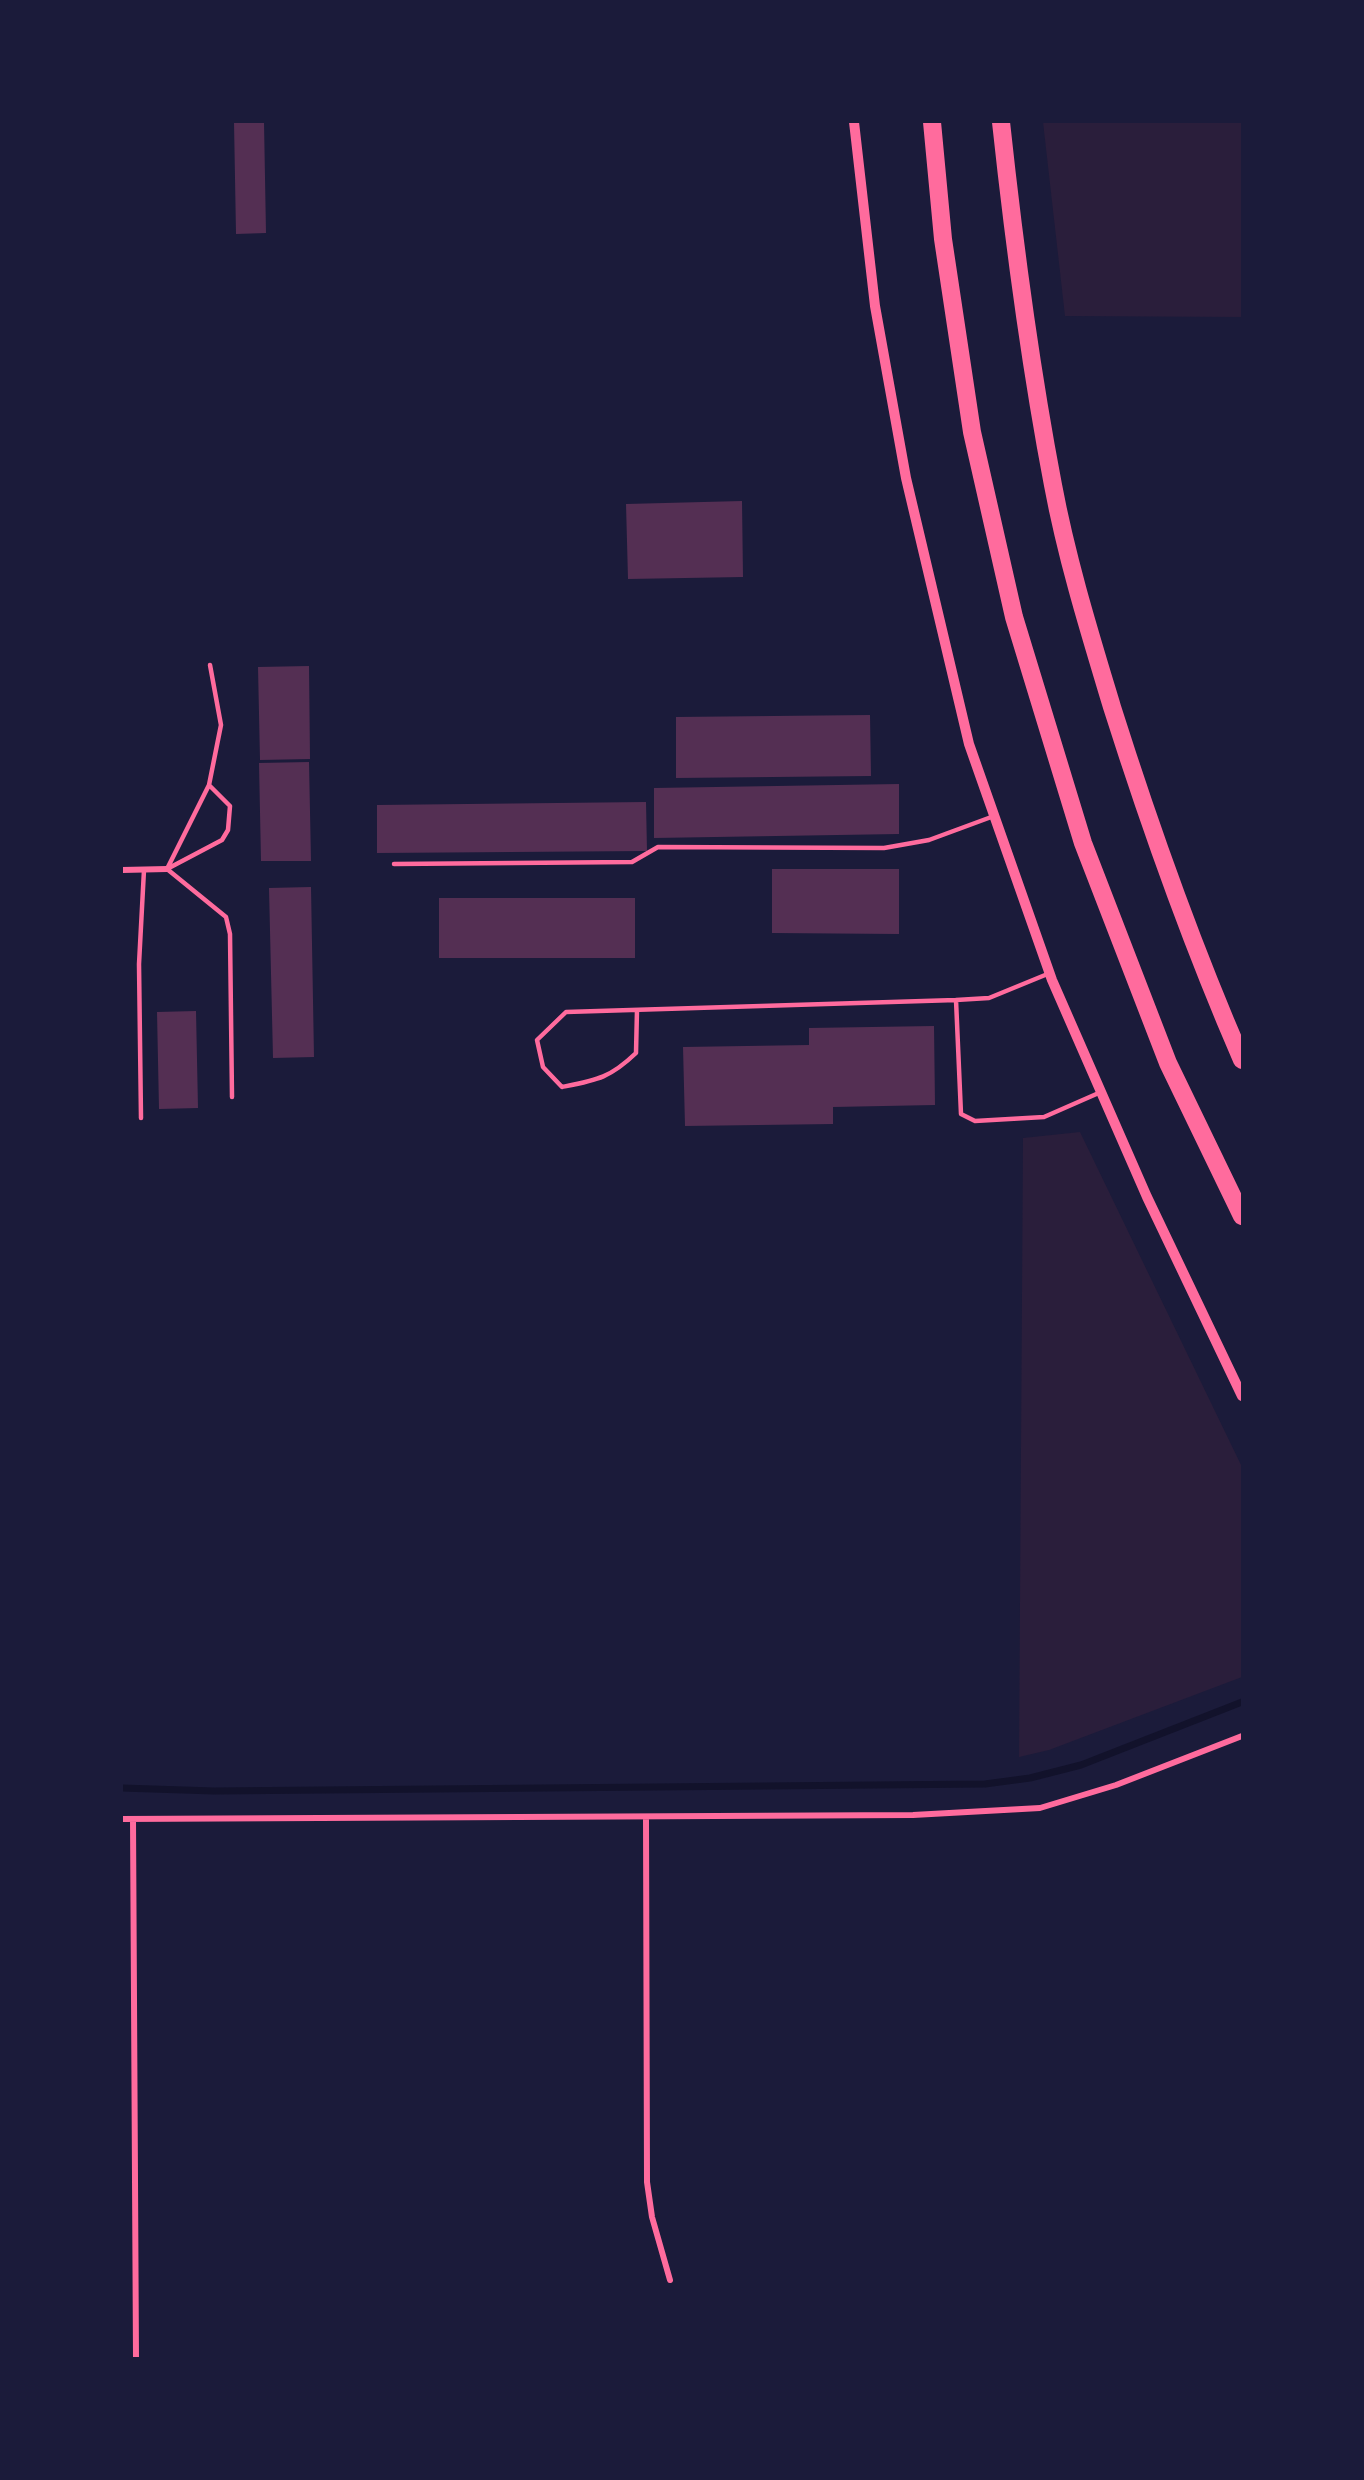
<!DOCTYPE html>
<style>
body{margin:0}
#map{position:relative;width:1364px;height:2480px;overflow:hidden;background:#1b1b3a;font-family:Lato,sans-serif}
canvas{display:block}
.frame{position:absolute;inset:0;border:123px solid #1b1b3a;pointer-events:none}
</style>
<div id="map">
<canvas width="1364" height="2480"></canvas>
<div class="frame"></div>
</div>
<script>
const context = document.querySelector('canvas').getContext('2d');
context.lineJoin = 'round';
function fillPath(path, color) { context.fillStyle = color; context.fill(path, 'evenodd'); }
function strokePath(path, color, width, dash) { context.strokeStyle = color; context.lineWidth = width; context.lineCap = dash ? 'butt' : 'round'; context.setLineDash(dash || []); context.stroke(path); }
const green = new Path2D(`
 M1043 122H1242V317L1065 316Z
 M1080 1132 1242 1467V1677L1049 1750 1019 1757 1023 1138Z`);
const stream = new Path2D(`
 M122 1788 214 1791 985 1784 1030 1778 1081 1765 1242 1702`);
const building = new Path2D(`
 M234 122H264L266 233 236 234Z
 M742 501 743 577 628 579 626 504Z
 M309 666 310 759 260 760 258 667Z
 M870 715 871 776 676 778V717Z
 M309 762 311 861H261L259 763Z
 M899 784V834L654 838V788Z
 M646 802 647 851 377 853V805Z
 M772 869H899V934L772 933Z
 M311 887 314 1057 273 1058 269 888Z
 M439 898H635V958H439Z
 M196 1011 198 1108 159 1109 157 1012Z
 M934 1026 935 1105 833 1107V1124L685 1126 683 1047 809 1045V1028Z`);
const service = new Path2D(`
 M394 864 632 862 658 847 884 848 929 840 994 816
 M167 869 226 917 230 934 232 1097
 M167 869 209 785 221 725 210 665
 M167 869 222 840 228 830 230 806 209 785
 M1050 973 989 998 956 1000 961 1114 975 1121 1044 1117 1101 1092
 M637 1010 636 1053C610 1078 597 1080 562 1087L543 1067 537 1040 566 1012 956 1000
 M141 1118 139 964 144 870`);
const minor = new Path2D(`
 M122 870 167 869
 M646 1818 647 2182 652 2217 670 2280
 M122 1819 913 1815 1040 1808 1116 1785 1242 1736
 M133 1819 136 2358`);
const tertiary = new Path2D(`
 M854 122 875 306 906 478 969 744 1052 980 1147 1197 1242 1396`);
const motorway = new Path2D(`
 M932 122 943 239 972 432 1014 617 1083 843 1168 1063 1242 1216
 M1001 122C1014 243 1030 365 1053 485 1067 560 1090 634 1112 707 1150 827 1192 945 1242 1060`);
fillPath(green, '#2a1e3b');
strokePath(stream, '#12122b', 7);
fillPath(building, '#542f53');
strokePath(service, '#ff6b9d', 4.5);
strokePath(minor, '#ff6b9d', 6);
strokePath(tertiary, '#ff6b9d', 10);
strokePath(motorway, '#ff6b9d', 18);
</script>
